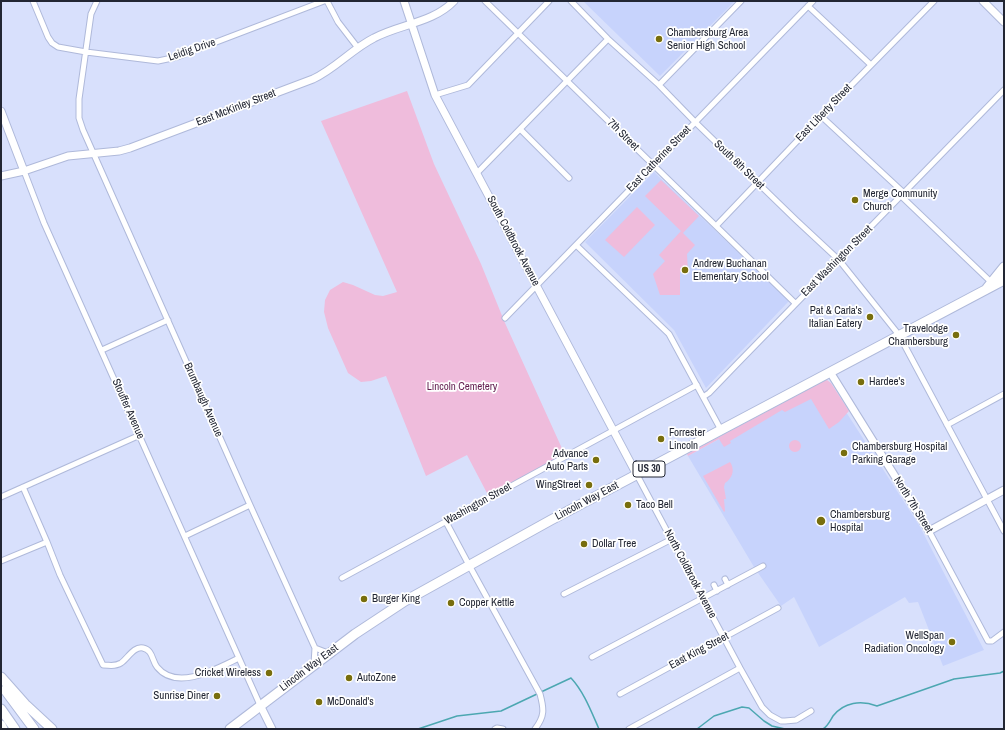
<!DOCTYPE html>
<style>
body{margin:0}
#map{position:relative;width:1005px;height:730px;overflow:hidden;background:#d8e0fc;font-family:"Archivo Narrow",sans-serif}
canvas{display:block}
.frame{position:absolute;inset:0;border:2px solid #222633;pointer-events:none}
</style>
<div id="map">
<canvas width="1005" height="730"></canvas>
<div class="frame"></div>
</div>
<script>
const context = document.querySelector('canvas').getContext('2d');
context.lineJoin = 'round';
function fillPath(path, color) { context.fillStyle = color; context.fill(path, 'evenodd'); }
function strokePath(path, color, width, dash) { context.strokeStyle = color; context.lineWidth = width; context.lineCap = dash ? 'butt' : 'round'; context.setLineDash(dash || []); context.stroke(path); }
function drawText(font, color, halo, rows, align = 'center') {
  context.font = font + ' "Archivo Narrow",sans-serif'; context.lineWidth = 3.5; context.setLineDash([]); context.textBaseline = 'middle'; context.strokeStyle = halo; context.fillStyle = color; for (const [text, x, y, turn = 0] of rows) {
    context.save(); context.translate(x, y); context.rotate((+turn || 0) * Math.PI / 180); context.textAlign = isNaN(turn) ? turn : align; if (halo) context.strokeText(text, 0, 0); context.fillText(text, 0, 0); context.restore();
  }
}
const built = new Path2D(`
 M583 1H735L660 76Z
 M654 172 789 301 706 388 674 330 585 242Z
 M826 381 919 525 984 650 943 666 918 602 909 603 905 597 819 647 794 597 781 606 754 567 688 456Z`);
const green = new Path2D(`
 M407 91 434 164 481 264 505 323 565 455 488 495 467 455 426 476 386 376 371 381 361 382 348 373 328 328 324 312 325 300 330 290 343 282 353 285 375 295 383 296 397 292 321 121Z
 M661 180 699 216 683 233 645 196Z
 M637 207 655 225 624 257 605 240Z
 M681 231 695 245 687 254 688 271 680 272V295H660L653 274 665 261 659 255Z
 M827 380 831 383 849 411 839 422 829 429 811 399 785 412 782 410 730 441 731 443 724 447 719 439 688 456 687 454 824 381Z
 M789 446a6 6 0 1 1 12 0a6 6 0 1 1-12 0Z
 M730 462C735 469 733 478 725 483L724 487 726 499H724L725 511 724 512 703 476Z`);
const stream = new Path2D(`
 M541 692 571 678C584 692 591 711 599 729
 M418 729 457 716 501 711 537 694
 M697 729 714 716 742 707 749 708 764 721 772 726 785 729
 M823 729C828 726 830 721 833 716 844 702 861 700 877 706L954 679 1000 673 1004 671`);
const street = new Path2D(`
 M33 1 48 37 52 43 58 47 86 52 158 61 177 57 324 1
 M97 1 91 14 79 99V118L83 130 250 505 315 648 314 664
 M327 1 338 22 358 48
 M485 1 795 303
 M571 1 608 39 659 85 695 122 796 220 839 260 899 335 1004 531
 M808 6 871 65
 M659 85 741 1
 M435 95 468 85 549 1
 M821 116 904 193
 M520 129 569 178
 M24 171 44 223 260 705
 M477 173 608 39
 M901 196 991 282
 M716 226 821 116 934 1
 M576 245 669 334 721 430
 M505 318 813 1
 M102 350 168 320
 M703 397 709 393 735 366 1004 90
 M947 425 1004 394
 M637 475 740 668 762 707 770 715 781 721H785L796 720 811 711
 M23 487 47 542
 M1 497 140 435
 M446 522 469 565 540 694C544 709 545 716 535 729
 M929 531 988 641H992L1004 632
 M185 536 250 505
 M1 561 47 542 60 575 103 665C110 665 115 667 121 663 128 658 134 646 143 648 153 650 152 661 157 667 177 692 218 668 239 658
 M342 578 697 385
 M725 579 728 585
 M714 585 717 591
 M564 594 672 539
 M315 648 328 653
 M592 657 763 566
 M620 694 778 608
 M495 729 497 728 503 729
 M629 729 740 668`);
const secondary = new Path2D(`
 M404 1 435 95 637 475
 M983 1 1004 22
 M1 111 24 171
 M1 176 24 171 68 156 119 151 130 148 313 79C335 69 352 49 374 38 400 24 433 23 454 1
 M830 372 929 531 1004 490
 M260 705 272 729`);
const highway = new Path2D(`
 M987 288 1004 267
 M1 677 25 704 52 729
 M5 690 34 729
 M1 709 15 729
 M1 725 3 729
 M230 729 355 634 405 601 551 520 1004 280`);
const markers = [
 [659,39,4,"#786e0d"],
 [855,200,4,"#786e0d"],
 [685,270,4,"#786e0d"],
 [870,317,4,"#786e0d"],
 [956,335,4,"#786e0d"],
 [861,382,4,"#786e0d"],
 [661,439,4,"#786e0d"],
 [844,453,4,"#786e0d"],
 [596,460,4,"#786e0d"],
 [589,485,4,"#786e0d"],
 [628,505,4,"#786e0d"],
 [821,521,5,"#786e0d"],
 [584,544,4,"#786e0d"],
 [364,599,4,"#786e0d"],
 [451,603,4,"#786e0d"],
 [952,642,4,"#786e0d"],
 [269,673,4,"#786e0d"],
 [349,678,4,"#786e0d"],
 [217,696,4,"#786e0d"],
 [319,702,4,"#786e0d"]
];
const shields = [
 [649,469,32]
];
const shieldNames = [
 ["US 30",649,469]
];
const poiNames = [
 ["Chambersburg Area",667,33],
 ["Senior High School",667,46],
 ["Merge Community",863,194],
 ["Church",863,207],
 ["Andrew Buchanan",693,264],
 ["Elementary School",693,277],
 ["Pat & Carla's",862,311,"right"],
 ["Italian Eatery",862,324,"right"],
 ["Travelodge",948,329,"right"],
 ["Chambersburg",948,342,"right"],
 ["Hardee's",869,382],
 ["Forrester",669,433],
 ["Lincoln",669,446],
 ["Chambersburg Hospital",852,447],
 ["Parking Garage",852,460],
 ["Advance",588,454,"right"],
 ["Auto Parts",588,467,"right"],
 ["WingStreet",581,485,"right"],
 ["Taco Bell",636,505],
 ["Chambersburg",830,515],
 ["Hospital",830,528],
 ["Dollar Tree",592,544],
 ["Burger King",372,599],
 ["Copper Kettle",459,603],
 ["WellSpan",944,636,"right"],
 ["Radiation Oncology",944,649,"right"],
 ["Cricket Wireless",261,673,"right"],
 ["AutoZone",357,678],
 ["Sunrise Diner",209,696,"right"],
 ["McDonald's",327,702]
];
const streetNames = [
 ["Leidig Drive",192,50,-19],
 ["East McKinley Street",236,108,-21],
 ["East Liberty Street",824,113,-46],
 ["7th Street",623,135,45],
 ["East Catherine Street",659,159,-46],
 ["South 6th Street",739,165,44],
 ["South Coldbrook Avenue",513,241,62],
 ["East Washington Street",837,261,-45],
 ["Brumbaugh Avenue",203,400,66],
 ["Stouffer Avenue",128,409,66],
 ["Lincoln Way East",587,501,-28],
 ["Washington Street",478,504,-29],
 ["North 7th Street",913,505,58],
 ["North Coldbrook Avenue",690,574,62],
 ["East King Street",699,651,-28],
 ["Lincoln Way East",309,668,-37]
];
const parkNames = [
 ["Lincoln Cemetery",462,387]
];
fillPath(built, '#c7d3fc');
fillPath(green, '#efbcdc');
strokePath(stream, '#4ca7b1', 1.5);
strokePath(street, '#afb9da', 7);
strokePath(secondary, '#afb9da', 9);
strokePath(highway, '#afb9da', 11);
strokePath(street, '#fff', 5);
strokePath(secondary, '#fff', 7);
strokePath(highway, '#fff', 9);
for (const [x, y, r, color] of markers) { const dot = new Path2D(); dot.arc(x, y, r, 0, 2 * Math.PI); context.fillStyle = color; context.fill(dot); strokePath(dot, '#fff', 1.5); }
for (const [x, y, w] of shields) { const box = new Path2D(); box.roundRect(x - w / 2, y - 8, w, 16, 3); context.fillStyle = '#fff'; context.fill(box); strokePath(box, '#222633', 1); }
drawText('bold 10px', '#222633', null, shieldNames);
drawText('11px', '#222633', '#fff', poiNames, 'left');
drawText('11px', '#222633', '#fff', streetNames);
drawText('11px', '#621d4f', '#fff', parkNames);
</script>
